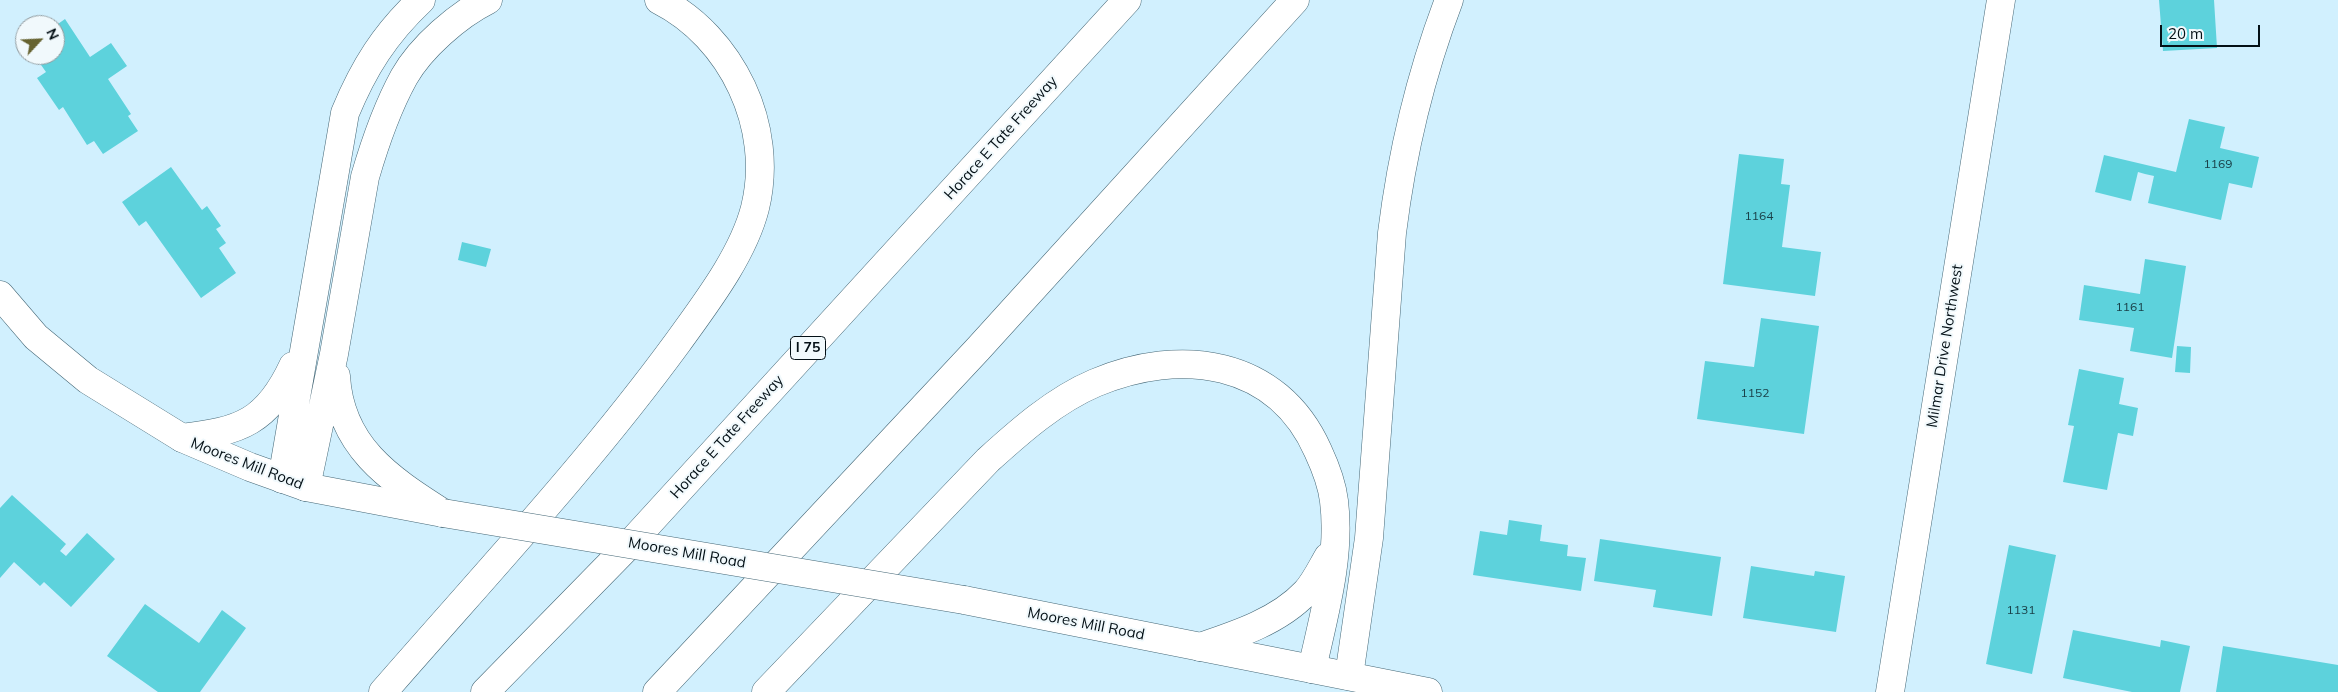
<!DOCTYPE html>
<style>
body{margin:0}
#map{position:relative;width:2338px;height:692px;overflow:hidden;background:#d1f0fe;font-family:Mulish,sans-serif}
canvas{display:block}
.north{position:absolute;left:15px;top:15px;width:50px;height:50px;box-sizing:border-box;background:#f1f9fc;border:1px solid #929ca0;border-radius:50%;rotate:65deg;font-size:14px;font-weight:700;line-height:20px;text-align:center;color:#041016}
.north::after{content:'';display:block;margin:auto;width:18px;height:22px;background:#666330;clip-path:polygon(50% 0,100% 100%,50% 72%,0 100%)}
.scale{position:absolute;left:2160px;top:25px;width:100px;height:22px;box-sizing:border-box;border:2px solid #041016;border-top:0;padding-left:6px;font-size:15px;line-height:18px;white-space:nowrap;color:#041016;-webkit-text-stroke:4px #f1f9fc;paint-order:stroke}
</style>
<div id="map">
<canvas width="2338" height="692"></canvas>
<div class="north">N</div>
<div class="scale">20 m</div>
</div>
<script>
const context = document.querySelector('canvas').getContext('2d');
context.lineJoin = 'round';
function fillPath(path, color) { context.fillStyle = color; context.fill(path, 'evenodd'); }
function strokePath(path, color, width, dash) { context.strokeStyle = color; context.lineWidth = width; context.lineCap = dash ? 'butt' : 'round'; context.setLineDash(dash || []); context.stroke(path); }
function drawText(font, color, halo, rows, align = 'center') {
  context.font = font + ' Mulish,sans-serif'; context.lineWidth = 4; context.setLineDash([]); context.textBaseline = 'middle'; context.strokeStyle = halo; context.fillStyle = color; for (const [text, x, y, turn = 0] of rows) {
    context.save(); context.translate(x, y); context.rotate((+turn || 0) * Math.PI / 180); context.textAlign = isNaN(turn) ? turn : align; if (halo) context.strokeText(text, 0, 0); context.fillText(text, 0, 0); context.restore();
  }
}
const building = new Path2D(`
 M2159 0H2214L2217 48 2163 51Z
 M65 19 90 57 111 43 127 66 108 79 131 114 128 116 138 131 103 154 94 141 87 145 63 107 59 110 37 78 46 72 34 55H55V26Z
 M2189 119 2225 127 2220 148 2259 157 2252 188 2229 183 2221 220 2148 203 2154 176 2145 174 2138 172 2131 201 2095 192 2104 155 2176 172Z
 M1739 154 1784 159 1781 184 1790 185 1782 247 1821 252 1815 296 1723 284Z
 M171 167 202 210 207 206 221 226 216 229 226 243 219 248 236 273 201 298 146 221 139 226 122 202Z
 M462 242 491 249 486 267 458 260Z
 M2145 259 2186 266 2172 358 2130 351 2134 328 2079 320 2084 285 2140 294Z
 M1761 318 1819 326 1804 434 1697 419 1705 361 1754 367Z
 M2177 346 2191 347 2190 373 2175 372Z
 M2079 369 2124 378 2119 404 2138 408 2133 436 2118 433 2107 490 2063 482 2074 426 2068 425Z
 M12 495 66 544 60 551 66 556 87 533 115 559 71 607 44 582 40 586 14 562 0 578V508Z
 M1509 520 1542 525 1540 541 1568 545 1567 556 1586 558 1581 591 1473 575 1480 531 1507 535Z
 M1600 539 1721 557 1712 616 1653 607 1656 590 1594 581Z
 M2009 545 2056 555 2032 674 1986 664Z
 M1751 566 1814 576 1815 571 1845 576 1836 632 1743 618Z
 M145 604 199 643 222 610 246 628 200 692H158L107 656Z
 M2073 630 2160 647 2161 640 2190 646 2180 692H2132L2063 678Z
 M2223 646 2338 665V692H2216Z`);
const minor = new Path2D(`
 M0 295 36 337 88 380 182 438 250 467 306 487 443 513
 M964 600 1428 692
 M1890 692 2001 0`);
const highway = new Path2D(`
 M336 376C340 446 388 478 443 513
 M182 438C241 431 267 422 293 366
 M282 479 345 113C364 67 385 34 421 0
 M306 487 334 354 365 177C374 146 388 106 404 77 421 47 458 15 488 0
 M1200 647C1236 635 1279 621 1306 592 1315 582 1321 569 1328 557
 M1349 676 1369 538 1392 233C1402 152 1420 76 1449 0
 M383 692C483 577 588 465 678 342 706 303 743 255 755 208 775 127 732 37 659 0
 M485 692 627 547 1127 0
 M657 692 978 349 1295 0
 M766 692 988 460C1020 431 1055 400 1095 383 1180 347 1277 359 1318 451 1325 466 1332 484 1334 501 1341 557 1324 614 1312 669`);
const minorBridge = new Path2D(`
 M443 513 964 600`);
const numberNames = [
 ["1169",2218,164],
 ["1164",1759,216],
 ["1161",2130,307],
 ["1152",1755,393],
 ["1131",2021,610]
];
const shields = [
 [808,348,35]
];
const shieldNames = [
 ["I 75",808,348]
];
const streetNames = [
 ["Horace E Tate Freeway",1001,138,-48],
 ["Milmar Drive Northwest",1945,346,-81],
 ["Horace E Tate Freeway",727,437,-48],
 ["Moores Mill Road",247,464,21],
 ["Moores Mill Road",687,553,10],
 ["Moores Mill Road",1086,624,11]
];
fillPath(building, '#5dd2dc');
strokePath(minor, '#466877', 29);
strokePath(highway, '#466877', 29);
strokePath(minor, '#fff', 28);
strokePath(highway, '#fff', 28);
strokePath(minorBridge, '#466877', 29, []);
strokePath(minorBridge, '#fff', 28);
drawText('12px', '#1a4048', null, numberNames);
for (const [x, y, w] of shields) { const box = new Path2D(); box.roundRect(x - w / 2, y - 11.5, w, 23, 4); context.fillStyle = '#f1f9fc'; context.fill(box); strokePath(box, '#041016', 1); }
drawText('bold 14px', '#041016', null, shieldNames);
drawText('15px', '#041016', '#f1f9fc', streetNames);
</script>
